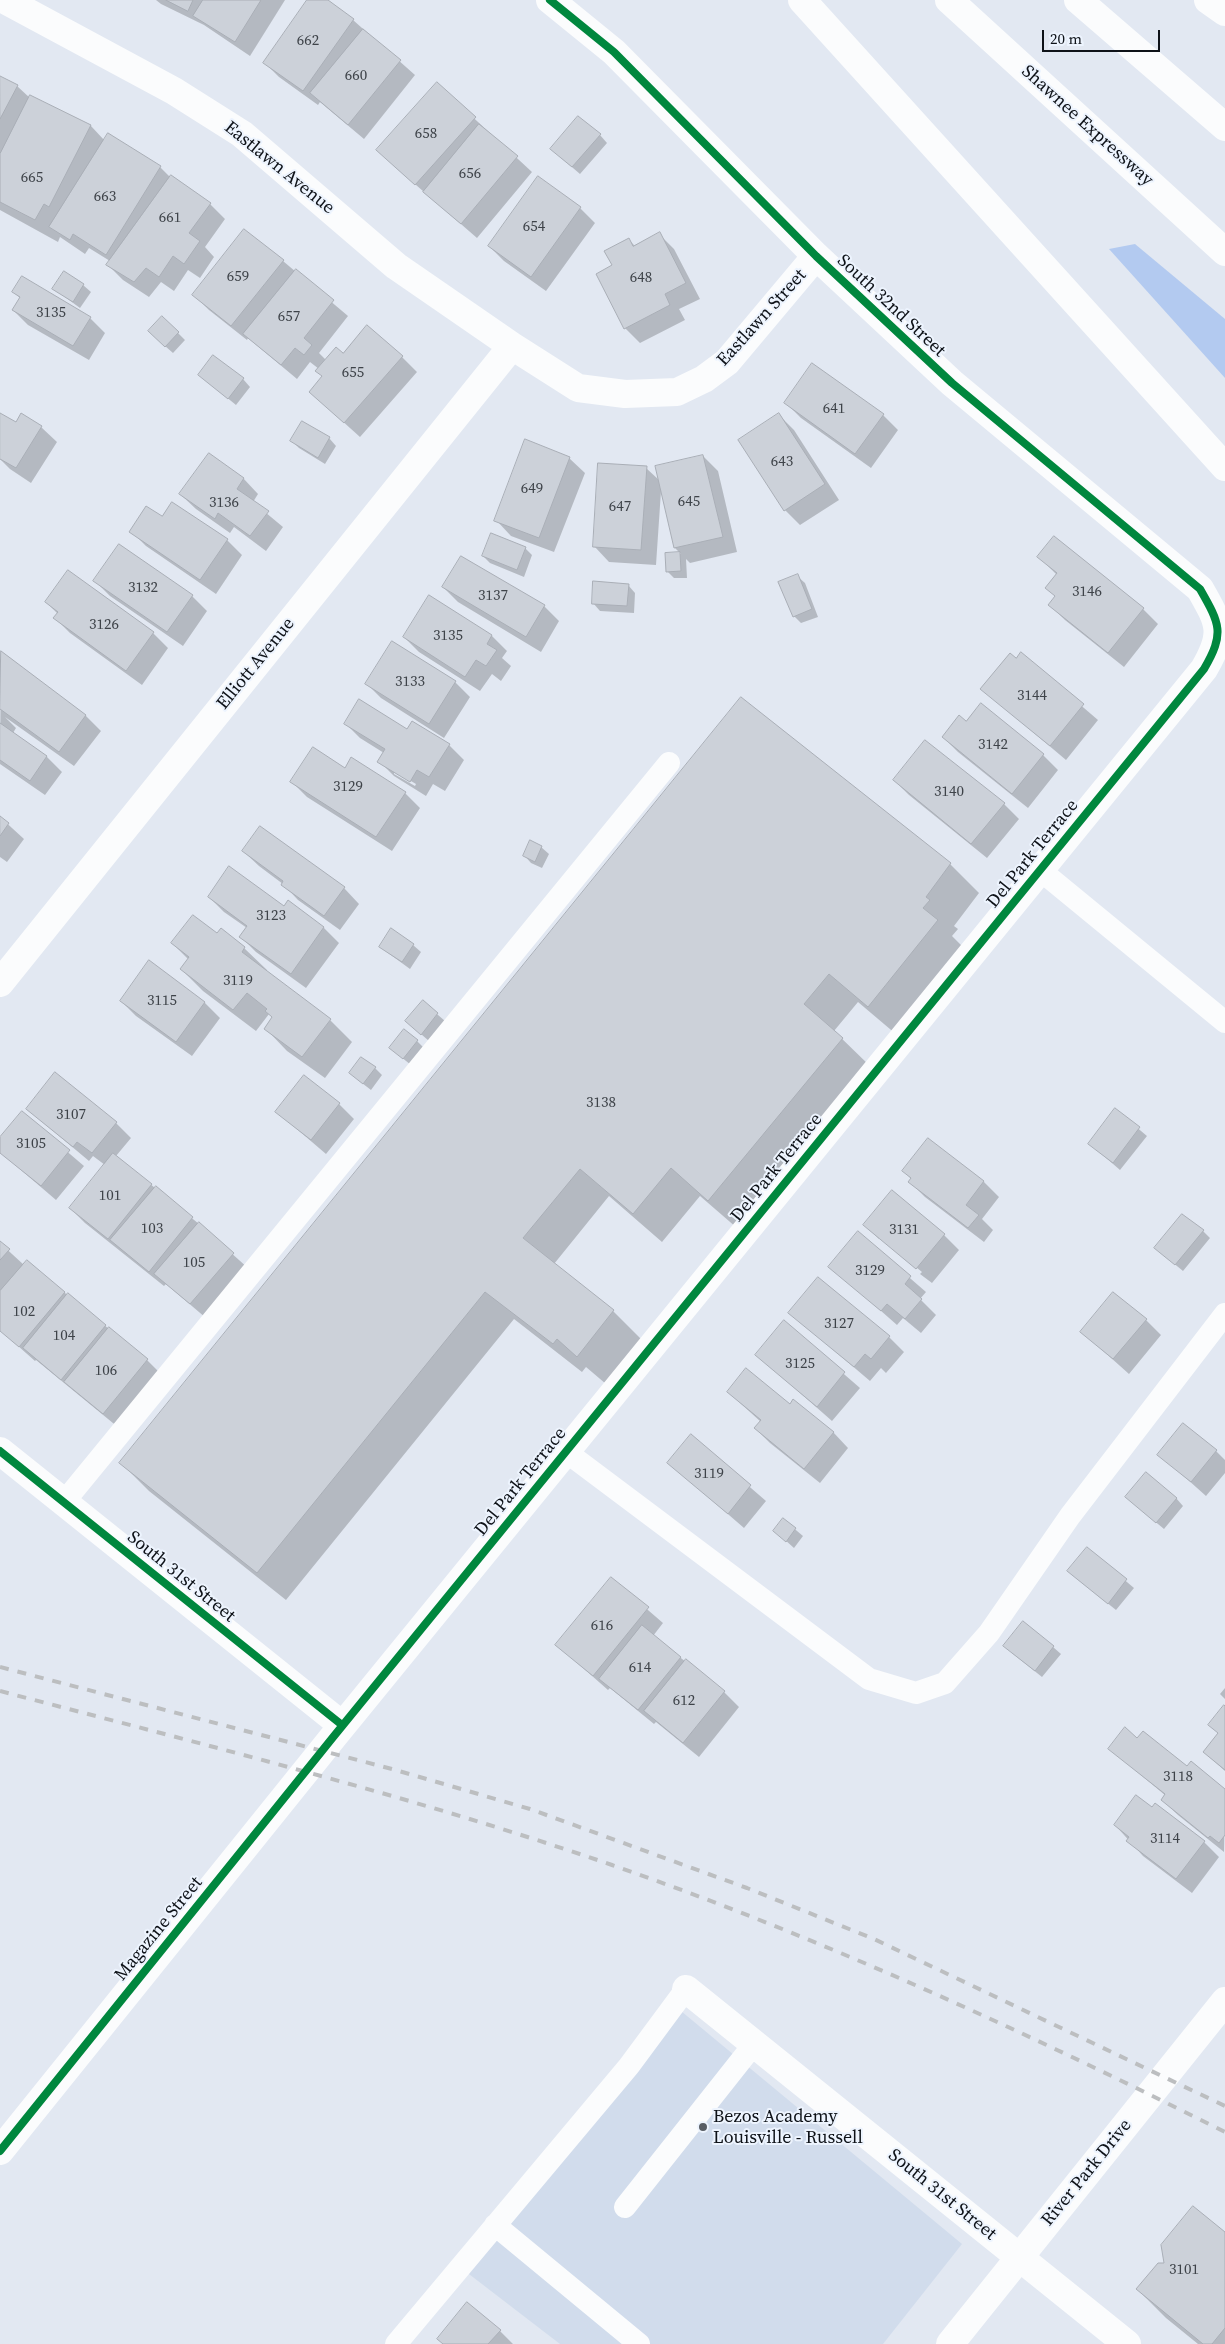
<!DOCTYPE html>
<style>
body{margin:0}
#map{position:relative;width:1225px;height:2344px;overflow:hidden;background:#e2e8f2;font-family:"Source Serif 4",serif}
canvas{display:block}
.scale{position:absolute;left:1042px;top:30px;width:118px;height:22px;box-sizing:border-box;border:2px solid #0e1218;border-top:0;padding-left:6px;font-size:15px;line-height:18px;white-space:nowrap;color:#0e1218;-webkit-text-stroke:4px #edf4fe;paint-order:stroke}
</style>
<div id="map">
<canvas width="1225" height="2344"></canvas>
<div class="scale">20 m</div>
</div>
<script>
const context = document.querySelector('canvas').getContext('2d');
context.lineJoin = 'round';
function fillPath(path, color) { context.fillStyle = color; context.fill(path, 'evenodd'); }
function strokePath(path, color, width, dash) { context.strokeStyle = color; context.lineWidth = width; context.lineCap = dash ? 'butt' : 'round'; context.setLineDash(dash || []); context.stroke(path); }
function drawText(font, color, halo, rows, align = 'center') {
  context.font = font + ' "Source Serif 4",serif'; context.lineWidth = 4; context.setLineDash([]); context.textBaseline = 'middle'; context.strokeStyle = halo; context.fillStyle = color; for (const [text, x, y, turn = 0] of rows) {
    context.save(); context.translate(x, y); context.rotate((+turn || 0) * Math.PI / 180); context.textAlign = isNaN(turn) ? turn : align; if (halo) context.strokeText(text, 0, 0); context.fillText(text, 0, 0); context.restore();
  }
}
const built = new Path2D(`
 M681 2011 962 2244 883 2344H560L465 2271Z`);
const forest = new Path2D(`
 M1135 244 1225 319V378L1109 249Z`);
const shadow = new Path2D(`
 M156 0H285L250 56 204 25 161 4Z
 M308 0H325L353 20 415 75 364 139 320 102 318 105 279 77 264 62Z
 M0 77 17 86 30 98 31 96 91 126 105 141 160 167 171 178 210 204 225 219 205 247 214 257 200 278 188 270 174 291 161 282 149 297 123 280 108 265 110 261 89 248 85 254 60 237 58 242 0 210Z
 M437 84 532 172 477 238 393 165Z
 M600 135 607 143 580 174 559 156Z
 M538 178 580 208 595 223 546 291 504 261 489 246Z
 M659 234 674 249 700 299 679 309 685 320 640 343 625 328 613 266 629 240 635 246Z
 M283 261 348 316 319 353 326 360 343 355 402 357 417 372 360 437 310 392 323 377 319 369 310 362 297 379 248 338 247 340 209 310 194 295Z
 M83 285 91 292 80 308 54 289Z
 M13 292 90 318 105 333 89 360 28 325 13 310 20 298Z
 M178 333 185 340 173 353 157 339Z
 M199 375 243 379 250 387 236 405Z
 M786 403 883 415 898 430 871 468 801 418Z
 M0 414 16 424 41 427 57 442 31 483 10 469 0 459Z
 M779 415 794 430 839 500 800 525 785 510Z
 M329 438 336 446 325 464 299 448 292 441Z
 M703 456 718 471 737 552 690 563 686 559 687 578H674L667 571 666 554H681L675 548 661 491 656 565 609 562 594 546 646 468 659 480Z
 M569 458 585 473 554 552 511 536 496 520Z
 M243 478 258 494 253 502 283 527 266 551 234 527 230 533 196 509 180 494Z
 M162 518 227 540 242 555 216 594 146 546 131 531Z
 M1055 538 1143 609 1158 624 1124 667 1065 620 1050 605 1056 597 1057 575 1039 557Z
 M525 548 532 555 524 577 490 563 483 556Z
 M68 572 153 633 168 648 142 685 70 633 55 618 58 614 46 602Z
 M797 576 805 583 818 617 801 623 794 616Z
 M95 581 192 596 207 611 183 646 110 596Z
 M628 585 635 593 634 613 600 611 593 603Z
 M443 587 544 606 559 621 541 652 458 602Z
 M430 597 492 636 507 651 502 658 511 666 501 681 492 674 480 691 419 652 404 637Z
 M1 653 86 716 101 731 74 766 5 717 16 728 13 733 47 757 62 772 45 795 0 764Z
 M1021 654 1098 720 1066 760 982 689Z
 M455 682 470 697 444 738 381 698 366 683Z
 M742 699 950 864 979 893 954 926 958 929 952 936 966 950 897 1035 858 1002 834 1031 871 1067 737 1228 700 1196 662 1242 609 1196 554 1264 613 1311 642 1340 606 1384 586 1367 582 1372 514 1319 286 1600 149 1491 121 1463Z
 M981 705 1043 755 1058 770 1028 808 958 752 943 737 967 722Z
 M345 723 407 730 449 745 464 760 445 791 433 784 426 796 394 776 379 761 384 753 360 738ZM394 771 416 784 415 786 394 774Z
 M345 769 405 793 420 808 392 851 307 797 292 782Z
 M894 780 1004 804 1019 819 987 858 909 795Z
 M0 817 24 839 7 862 0 857Z
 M541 847 549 854 542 868 531 863 524 855Z
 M243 851 344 888 359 904 340 930 298 900 283 884 259 866Z
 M209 897 284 908 288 902 324 928 339 943 306 988 256 952 241 937 247 928 224 912Z
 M217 935 244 948 267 970 265 971 330 1020 352 1042 325 1078 287 1051 265 1028 273 1018 269 1014 256 1031 203 991 181 969 189 960 172 943Z
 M413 945 421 952 410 969 380 947Z
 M149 962 205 1003 220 1018 192 1056 136 1016 121 1001Z
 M423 1002 445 1021 429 1041 414 1028Z
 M417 1041 424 1048 411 1065 390 1048Z
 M375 1068 382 1075 371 1090 358 1080Z
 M339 1104 354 1119 326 1154 277 1112Z
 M27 1109 116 1123 131 1138 116 1156 199 1224 249 1269 206 1318 166 1284 164 1286 85 1223 70 1208 105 1165 93 1156 89 1161Z
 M1116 1110 1147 1136 1120 1170 1090 1144Z
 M22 1113 84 1166 56 1200 0 1152V1139Z
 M928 1140 984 1182 999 1197 982 1219 993 1230 984 1242 925 1197 910 1182 912 1180 904 1171Z
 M865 1225 944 1235 959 1250 932 1283 920 1274 922 1272 879 1237V1239Z
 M1203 1231 1210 1238 1183 1271 1155 1248Z
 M858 1233 926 1292 920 1299 936 1315 921 1333 903 1318 897 1325 830 1266Z
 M0 1243 24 1265 27 1262 147 1360 162 1375 119 1428 36 1360 35 1361 0 1330Z
 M790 1313 889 1337 904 1352 886 1373 881 1368 870 1381Z
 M1146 1320 1161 1335 1129 1374 1082 1332Z
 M784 1322 860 1388 832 1421 757 1355Z
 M728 1392 790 1406 833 1432 848 1448 820 1483 770 1443 755 1428 761 1422Z
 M691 1436 766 1501 744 1528 669 1463Z
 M1216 1451 1225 1460V1473L1206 1496 1159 1454Z
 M1176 1498 1183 1506 1164 1529 1134 1504Z
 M784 1520 803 1536 794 1548 775 1531Z
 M1087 1548 1134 1588 1116 1610 1076 1578Z
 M612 1579 663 1623 653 1636 724 1692 739 1707 699 1757 656 1722 654 1724 610 1688 608 1690 557 1645Z
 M1053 1647 1061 1654 1042 1677 1012 1653Z
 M1225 1688V1699L1220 1694Z
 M1225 1707V1771L1204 1752 1219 1734Z
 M1137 1739 1225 1790 1224 1852 1178 1815 1162 1800 1166 1796 1110 1749Z
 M1153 1809 1204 1842 1219 1857 1192 1893 1143 1856 1115 1825Z
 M1225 2234V2344H1198L1166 2318 1137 2289 1165 2264Z
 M500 2331 513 2344H444Z`);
const building = new Path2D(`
 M166 0H193L188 11Z
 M203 0H261L235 42 193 16Z
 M307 0H328L354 19 303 91 263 63Z
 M363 29 401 60 348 125 310 93Z
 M0 76 18 85 0 119Z
 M437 82 476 117 415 185 376 150Z
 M30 95 91 125 49 207 44 204 35 220 0 202V154Z
 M578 116 601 134 572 167 550 149Z
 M479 124 518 156 461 224 423 192Z
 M108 133 161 166 106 255 73 234 70 240 49 227Z
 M171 175 211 203 189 233 200 241 184 264 173 256 159 277 146 268 134 282 106 265Z
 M538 176 581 207 531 277 488 246Z
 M244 229 284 260 231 326 192 295Z
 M660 232 686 283 665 294 670 305 624 329 596 274 612 265 604 251 629 238 633 246Z
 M296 269 334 300 304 338 312 345 304 355 295 348 281 365 243 334Z
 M64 271 84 284 73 302 52 289Z
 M22 276 91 317 73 346 12 310 20 297 12 292Z
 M162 316 179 332 165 347 148 331Z
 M367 325 403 356 344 423 309 392 322 376 315 371 336 347 343 353Z
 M213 355 244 378 228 399 198 375Z
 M812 363 884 414 855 454 784 403Z
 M0 413 16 422 21 413 42 426 16 468 0 459Z
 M779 413 825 484 784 511 738 440Z
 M302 421 330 437 318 458 290 441Z
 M525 439 570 457 539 538 494 521Z
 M209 453 244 478 237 489 269 511 250 536 218 513 215 519 179 494Z
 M703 455 723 537 674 548 655 466Z
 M598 463 647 466 641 550 593 547Z
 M172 502 228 539 200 580 129 532 146 506 162 516Z
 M491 533 526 547 517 570 482 556Z
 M1054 536 1144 608 1108 653 1048 605 1055 596 1045 588 1057 573 1037 557Z
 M119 544 193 595 167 632 93 581Z
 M680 552 681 571 666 572 665 553Z
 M461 556 545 605 526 637 442 587Z
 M68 570 154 632 126 671 53 618 58 612 45 602Z
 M798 574 812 609 793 617 778 582Z
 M593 581 629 584 627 606 592 604Z
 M429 595 492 635 487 644 497 650 486 666 476 660 465 677 403 637Z
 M392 641 456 681 429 724 365 684Z
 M1 651 86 715 59 752 0 709Z
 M1021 652 1084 704 1050 746 980 689 1010 653 1016 658Z
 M741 697 951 863 926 897 930 900 923 908 938 920 868 1007 829 974 804 1004 843 1038 708 1201 671 1168 633 1214 580 1169 523 1238 614 1310 577 1357 557 1339 553 1344 485 1292 257 1573 119 1463Z
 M359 699 407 729 412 721 450 744 429 777 417 770 410 782 377 762 385 749 344 724Z
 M981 703 1044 754 1012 794 942 737 959 715 966 721Z
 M0 723 47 756 30 781 0 760Z
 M925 740 1005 803 971 844 893 780Z
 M313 747 345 768 351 757 406 792 376 837 290 782Z
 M0 816 9 823 0 836Z
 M260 826 345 887 324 916 281 885 283 881 242 851Z
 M530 840 542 846 535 862 523 856Z
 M229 866 284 906 288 900 324 927 291 974 239 937 247 926 208 897Z
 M193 915 217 933 221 928 245 947 242 952 331 1019 302 1057 264 1029 272 1017 265 1011 267 1009 247 993 233 1010 180 969 189 957 171 943Z
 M391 928 414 944 402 962 379 947Z
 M149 960 205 1002 176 1042 120 1001Z
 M423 1000 438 1013 421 1035 405 1021Z
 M404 1029 418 1040 403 1059 389 1048Z
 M361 1057 376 1067 363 1084 349 1073Z
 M55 1072 117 1122 92 1153 77 1142 73 1147 26 1109Z
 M304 1075 340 1103 311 1140 275 1112Z
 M1115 1108 1140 1127 1113 1163 1088 1144Z
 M22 1111 70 1150 41 1186 0 1153V1137Z
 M928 1138 984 1181 966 1205 979 1215 968 1228 908 1182 911 1178 902 1171Z
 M113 1153 152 1184 108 1239 69 1208Z
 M156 1186 193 1217 149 1272 110 1240Z
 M892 1190 945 1234 916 1269 863 1225Z
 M1182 1214 1204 1230 1175 1265 1154 1248Z
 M199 1222 234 1253 190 1304 154 1274Z
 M858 1231 911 1276 905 1284 922 1299 905 1319 887 1304 881 1311 828 1267Z
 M0 1241 10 1249 0 1260Z
 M27 1260 65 1292 19 1347 0 1331V1291Z
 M818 1277 890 1336 871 1359 865 1354 854 1367 788 1313Z
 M1113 1292 1147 1319 1113 1359 1080 1332Z
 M68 1293 106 1325 61 1380 23 1348Z
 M784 1320 845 1372 817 1407 755 1355Z
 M109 1327 148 1359 103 1414 64 1382Z
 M746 1368 790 1404 793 1399 834 1432 804 1469 754 1428 761 1420 727 1392Z
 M1183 1423 1217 1450 1191 1482 1157 1455Z
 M691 1434 751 1485 728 1514 667 1463Z
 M1146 1472 1177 1498 1156 1523 1125 1497Z
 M783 1518 796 1528 786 1542 773 1531Z
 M1087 1547 1127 1579 1108 1604 1067 1571Z
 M611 1577 649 1607 593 1676 555 1645Z
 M1023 1621 1054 1646 1035 1671 1003 1646Z
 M642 1625 681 1657 638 1710 599 1679Z
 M686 1659 725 1691 683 1743 644 1711Z
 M1224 1705 1225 1706V1770L1203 1752 1218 1733 1208 1725Z
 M1125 1727 1137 1738 1143 1731 1187 1766 1191 1761 1225 1789V1835L1219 1843 1210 1836 1208 1838 1161 1800 1165 1794 1108 1749Z
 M1136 1795 1152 1807 1155 1803 1205 1841 1176 1879 1126 1841 1129 1837 1114 1825Z
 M1193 2206 1225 2232V2328L1212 2344H1203L1136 2289 1158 2263H1164L1161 2245Z
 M467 2302 501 2330 488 2344H443L437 2339Z`);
const lane = new Path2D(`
 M1040 870 1225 1022
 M565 1451 869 1679 916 1693 945 1683 989 1633 1070 1516 1225 1314
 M64 1502 669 763
 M625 2207 754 2044
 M495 2225 639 2344
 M396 2344 629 2066 686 1989`);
const street = new Path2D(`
 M5 0 174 91 242 134 396 266 512 346 578 388 625 394 677 392 704 379 727 362 816 256
 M0 983 512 346
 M0 1451 342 1725
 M686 1989 1127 2344
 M0 2151 334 1736 1204 669C1225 633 1220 624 1200 589L952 383 816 256 614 52 550 0`);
const secondary = new Path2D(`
 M950 2344 1225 2001`);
const highway = new Path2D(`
 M802 0 1225 467
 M949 0 1225 252
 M1078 0 1225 127
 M1208 0 1225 12`);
const rail = new Path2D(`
 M0 1667 392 1769 530 1809 747 1888 874 1939 1225 2106
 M0 1691C205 1745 412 1796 612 1865 822 1938 1026 2032 1225 2132`);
const cycleway = new Path2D(`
 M0 1451 342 1725
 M0 2151 334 1736 1204 669C1225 633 1220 624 1200 589L952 383 816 256 614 52 550 0`);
const markers = [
 [703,2127,5,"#585d64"]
];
const numberNames = [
 ["662",308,41],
 ["660",356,76],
 ["658",426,134],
 ["656",470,174],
 ["665",32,178],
 ["663",105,197],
 ["661",170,218],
 ["654",534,227],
 ["659",238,277],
 ["648",641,278],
 ["3135",51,313],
 ["657",289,317],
 ["655",353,373],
 ["641",834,409],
 ["643",782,462],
 ["649",532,489],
 ["645",689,502],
 ["3136",224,503],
 ["647",620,507],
 ["3132",143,588],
 ["3146",1087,592],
 ["3137",493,596],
 ["3126",104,625],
 ["3135",448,636],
 ["3133",410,682],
 ["3144",1032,696],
 ["3142",993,745],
 ["3129",348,787],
 ["3140",949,792],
 ["3123",271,916],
 ["3119",238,981],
 ["3115",162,1001],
 ["3138",601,1103],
 ["3107",71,1115],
 ["3105",31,1144],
 ["101",110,1196],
 ["103",152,1229],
 ["3131",904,1230],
 ["105",194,1263],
 ["3129",870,1271],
 ["102",24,1312],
 ["3127",839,1324],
 ["104",64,1336],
 ["3125",800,1364],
 ["106",106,1371],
 ["3119",709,1474],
 ["616",602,1626],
 ["614",640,1668],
 ["612",684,1701],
 ["3118",1178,1777],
 ["3114",1165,1839],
 ["3101",1184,2270]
];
const streetNames = [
 ["Shawnee Expressway",1087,126,42],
 ["Eastlawn Avenue",279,168,39],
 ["South 32nd Street",891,306,43],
 ["Eastlawn Street",762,318,-48],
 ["Elliott Avenue",256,664,-51],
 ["Del Park Terrace",1033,854,-51],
 ["Del Park Terrace",777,1168,-51],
 ["Del Park Terrace",521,1482,-51],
 ["South 31st Street",181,1577,39],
 ["Magazine Street",159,1929,-51],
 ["River Park Drive",1087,2173,-51],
 ["South 31st Street",942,2195,39]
];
const poiNames = [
 ["Bezos Academy",713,2117],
 ["Louisville - Russell",713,2138]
];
fillPath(built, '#d1dcec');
fillPath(forest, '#b3caf0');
fillPath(shadow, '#0003');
fillPath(building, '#ccd1d9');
strokePath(building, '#a9aeb6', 1);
strokePath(lane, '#fbfcfd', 22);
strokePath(street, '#fbfcfd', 28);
strokePath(secondary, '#fbfcfd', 28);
strokePath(highway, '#fbfcfd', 28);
strokePath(rail, '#bcbec0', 4, [9, 9]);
strokePath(cycleway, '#00873e', 8);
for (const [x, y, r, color] of markers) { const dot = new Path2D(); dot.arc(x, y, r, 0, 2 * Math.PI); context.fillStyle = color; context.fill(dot); strokePath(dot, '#edf4fe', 2); }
drawText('15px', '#3e4349', null, numberNames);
drawText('18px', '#0e1218', '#edf4fe', streetNames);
drawText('18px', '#0e1218', '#edf4fe', poiNames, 'left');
</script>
